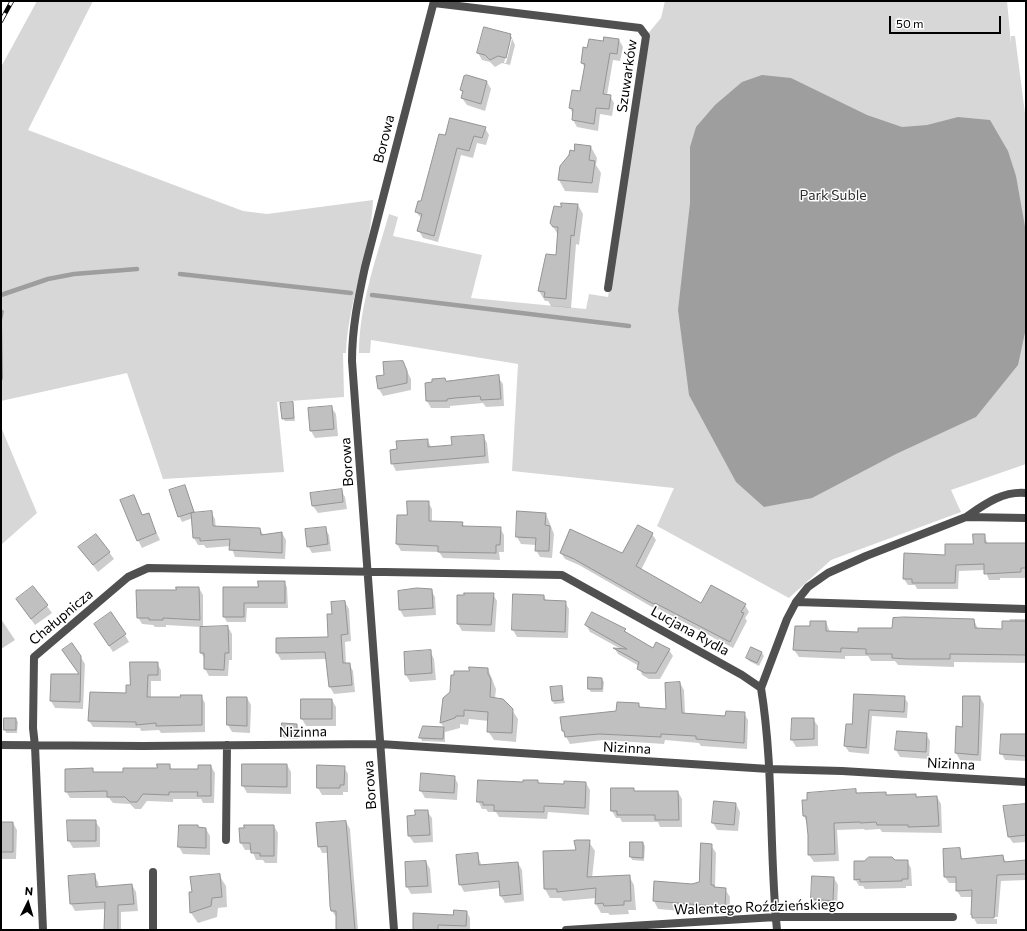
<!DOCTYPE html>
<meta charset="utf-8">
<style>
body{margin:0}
#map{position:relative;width:1027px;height:931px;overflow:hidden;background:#fff;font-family:Commissioner,sans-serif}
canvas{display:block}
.frame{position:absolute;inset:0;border:2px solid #000;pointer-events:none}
.north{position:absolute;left:8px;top:883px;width:40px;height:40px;-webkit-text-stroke:3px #fff;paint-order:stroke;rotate:5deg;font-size:11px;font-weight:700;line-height:16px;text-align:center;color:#000}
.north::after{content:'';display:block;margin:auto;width:14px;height:18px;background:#000;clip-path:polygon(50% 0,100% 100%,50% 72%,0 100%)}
.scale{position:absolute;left:889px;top:16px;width:112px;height:18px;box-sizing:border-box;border:2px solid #000;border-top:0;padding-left:5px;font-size:12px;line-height:14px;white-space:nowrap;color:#000;-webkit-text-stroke:3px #fff;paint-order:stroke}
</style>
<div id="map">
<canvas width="1027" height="931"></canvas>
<div class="frame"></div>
<div class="north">N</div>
<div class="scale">50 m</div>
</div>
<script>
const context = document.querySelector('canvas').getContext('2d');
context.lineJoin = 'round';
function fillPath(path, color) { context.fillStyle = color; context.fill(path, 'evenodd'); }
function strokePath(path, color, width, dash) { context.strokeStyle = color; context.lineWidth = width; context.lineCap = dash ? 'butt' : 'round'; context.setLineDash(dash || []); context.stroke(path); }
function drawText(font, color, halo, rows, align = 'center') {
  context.font = font + ' Commissioner,sans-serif'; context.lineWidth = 3; context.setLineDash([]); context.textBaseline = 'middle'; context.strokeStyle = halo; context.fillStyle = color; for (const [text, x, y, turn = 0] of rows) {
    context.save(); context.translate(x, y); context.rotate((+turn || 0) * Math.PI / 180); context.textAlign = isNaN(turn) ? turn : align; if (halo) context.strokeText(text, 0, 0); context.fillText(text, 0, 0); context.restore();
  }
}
const green = new Path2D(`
 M37 1H93L28 130 243 211 267 214 373 200C371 252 348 300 346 353H343L344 397 277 402 284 472 163 479 127 373 1 401V67Z
 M665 1H1007L1011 44V36H1015L1026 121V464L951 490 961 512 831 560 789 598 657 526 674 488 512 471 518 364 371 340 370 353H359C359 306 376 259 389 214L398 217 393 236 482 255 471 298 586 309 589 294 608 297 646 36 661 18Z
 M1 427 37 513 1 545Z`);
const water = new Path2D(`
 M762 75 791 78 867 115 902 127 927 125 958 117 990 120 1008 151 1016 176 1026 232V328L1018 365 976 417 896 454 812 498 764 507 736 482 689 395 678 310 690 203V147L696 127 715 105 742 82Z
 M1 309 4 311 2 321 3 378 1 384Z`);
const shadow = new Path2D(`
 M510 34 515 45 510 65 502 63 495 67 490 62 482 60 478 53ZM510 39H512L506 63H504Z
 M619 40 623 47 620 61 613 60 607 95 610 96 614 103 612 116 600 114 598 131 577 127 573 120V114L570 108 581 92 585 68 582 63 588 49 604 43Z
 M465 77 487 82 491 89 485 111 467 105 462 98 463 94 461 90Z
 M485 128 489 135 486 145 477 143 473 158 461 155 438 242 423 238 419 231 422 219 416 212 422 203 446 137Z
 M591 147 597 158 596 165 601 173 598 193 565 191 559 180 575 152Z
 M578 205 583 214 579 245 576 244 571 308 551 306 548 301H545L539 291 547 255 556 256 558 235 551 223 562 208Z
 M406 369 411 379V390L383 396 379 389 378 377Z
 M498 377 503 384 504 406 486 407 483 403 450 406V408H431L427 401 445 379 446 382Z
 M292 403 295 421H285L283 418Z
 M331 407 336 414 338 436 315 438 311 431Z
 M483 436 487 443 489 463 396 471 392 463 427 440 432 448 453 446Z
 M184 486 195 513 211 512 215 519 216 528 260 529 264 536 282 533 286 540 285 559 235 557 231 546 206 548 204 545H198L194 538 193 518 182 522 179 516Z
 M341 490 345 497 347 509 318 513 313 506 312 494Z
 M134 496 143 516 148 514 160 540 142 548 138 540Z
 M428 502 432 509V522L462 523 465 527 500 528 504 535V552H499L500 560 443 558 439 552 401 551 397 544Z
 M518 512 546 514 554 534 552 558 540 557 536 550 537 545 521 544 517 537Z
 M325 528 329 535 331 551 312 553 308 546Z
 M652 534 656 540 641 570 701 604 745 605 749 612 745 618 747 621 733 648 659 609 658 610 652 607 579 565 565 559 561 553 622 554Z
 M984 535 988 544H1026V578H1000V580H989L985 570 959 571 958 589H917L915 585H908L904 579 905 554 946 556 974 545Z
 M80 548 109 552 114 559 98 572Z
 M284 582 287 587 288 608H247L246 622H227L224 617 259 588Z
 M33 587 52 613 35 625 17 600Z
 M199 588 203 595V628L228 627 232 634V660H229L228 676H209L205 669V659L201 653V627L166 625V627H155L153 625 142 624 138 617 177 591Z
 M431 590 435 597 436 615 404 617 400 610Z
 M493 594 497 601 495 632 462 631 458 624Z
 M544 596 547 602H565L569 609 568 638 517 637 513 630Z
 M345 602 349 609 351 641 345 642 346 664H349L353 671 355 692 334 694 330 687 327 659 281 660 277 653V639L330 638 333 615Z
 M1 619 15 640 1 649Z
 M1010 619H1026V663L954 662V667L898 665 895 661H871L868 656H845V659L799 657 794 650 811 627 826 622 830 632 859 633 974 620 978 629 1003 630 1009 622Z
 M95 624 125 635 129 642 113 652Z
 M586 625 625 630 627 634 654 649 669 650 673 656 660 679H649L642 675 639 666 618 654 615 649H621L590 632Z
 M752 648 762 653 764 656 759 666 749 661 747 658Z
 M430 651 434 659 436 680 410 682 406 675Z
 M80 656 85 664 83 709 55 708 51 701 80 675Z
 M157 663 161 670V681H151V698L182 699 201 696 205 703V732L161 733 159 730 141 731 140 728 93 727 89 721 127 694 131 686Z
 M488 669 496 689 495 698 512 710 518 719 516 742 494 740 488 731 489 721 469 719 468 725 460 724V728L445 732V742L422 741 421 738 444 728 441 723 451 692 470 672Z
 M602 679 604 682 603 692H591L589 689Z
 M680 683 684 690 685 714 726 717 744 713 748 720 747 749 701 746 699 743 665 740 664 744 603 740 570 744 563 731 561 718 617 712 638 704 641 708 667 710Z
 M561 687 565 703 554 704 553 701Z
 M855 695 904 697 908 703 907 718 872 716 869 754 849 752 845 746 853 725Z
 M980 697 984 704 981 761 960 760 956 753 963 728Z
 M228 698H247L251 705 250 733 232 732 228 725Z
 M332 700 336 707V726H306L302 719Z
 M5 719H16L18 722 17 733H6L5 730Z
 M813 719 818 726V746L796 747 792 740 791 728Z
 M296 725 298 728V739L284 738 282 735Z
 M926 734 930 741 929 759 900 757 896 750Z
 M1026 735V761L1005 760 1001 752Z
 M169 765 172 770H199L211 766 215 773 214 803H203L201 799H173V802L147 801 141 809H135L130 804 113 803 109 798H70L66 791 92 769 94 773H124L158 769Z
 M243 765H287L291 772V794L247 793 243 786Z
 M344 767 348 774V792H343V795H322L318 788Z
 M454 776 458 784 457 800 425 798 421 791Z
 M538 781 539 784 564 785 586 783 590 790 589 815 548 812 547 819 499 817 496 812H488L486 809H482L478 801Z
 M612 789H633L635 792H678L682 799V827H660L658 822H622L620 818H616L612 811Z
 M856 791 858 794 886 793 888 796 916 795 917 798 937 797 941 804 942 833 882 832 880 829 865 830 864 829 837 830 839 861 814 862 809 855V835L807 823 804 816 803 801Z
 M736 804 740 812 738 831 717 830 713 823Z
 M427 811 432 818 433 842 414 843 409 836 408 817 416 816Z
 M1026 813V842L1013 843 1009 837Z
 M95 821 100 828V847L73 848 69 841Z
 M346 822 350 829 358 930H337V918L332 911 328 853H322L319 846Z
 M1 823H13L17 830 16 859H1Z
 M180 826H197L199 828 206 829 210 836V855L183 854 179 847Z
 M274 826 278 833 277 863H265L263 860H256L252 850H245L241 843Z
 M589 842 595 851 592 878 629 876 634 885 636 910H628L629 914 610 915 608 913H601L596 904V898L563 901 561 898H550L545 889 577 851Z
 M631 843H643L645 846 644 861 632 860 631 857Z
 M711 845 716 853 715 888 725 889 730 897 729 915 658 909 654 901 700 882Z
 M959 849 963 860 1002 856 1007 863 1026 861V880L1001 881 998 917H974V919H997V924H977L972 915 973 897H961L957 891V883H949L945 877Z
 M477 854 482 866 518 863 522 870 524 901 505 903 501 896V888L464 892 460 884Z
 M894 861H907L911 868 912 886H906V888L865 889 863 886H859L855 879Z
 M426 862 430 869 432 893 411 894 407 887 406 863Z
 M94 875 98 882 99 888 132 885 136 892 138 911 121 912V930H105L106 909 75 911 71 904Z
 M219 875 226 886 227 907 218 908 217 917 198 923 191 913Z
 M834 878 838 885 837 907 816 906 812 899Z
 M467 912 470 918V930H414Z`);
const stream = new Path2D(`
 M180 274 351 293
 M1 295 48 279 74 274 137 269
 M372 295 629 326`);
const building = new Path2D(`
 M484 27 511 34 510 37H511L506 58 498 56 490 60 485 55 477 53Z
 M604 37 619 39 617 54 610 53 603 94 611 95 609 109 596 108 594 124 572 120 573 109 569 108 572 90 580 91 585 64 581 63 583 47 587 48 589 39 603 41Z
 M467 75 487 81 481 104 461 98 463 91 460 90 464 76Z
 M450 118 486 127 482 138 474 136 469 151 457 148 434 236 417 231 422 214 415 212 418 201H421L439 134 445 135Z
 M575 144 591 146 589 160 595 161 592 183 558 180 560 166 569 155 570 150 574 151Z
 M561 203 578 204 574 236 571 235 566 299 544 297 545 292 538 291 546 254 556 255 558 227H553L550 223 554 206 561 207Z
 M403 361 407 371V383L378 389 376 376 384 375 383 362Z
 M499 375 501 399 481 400 480 396 455 398 447 399V401H426L425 383 432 382V379L445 378 446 381Z
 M293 402 294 418 282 419 280 403Z
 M332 406 334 429 310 431 308 408Z
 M484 435 485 456 391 464 390 450 397 449 396 441 428 439V447L452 445 451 437Z
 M185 485 194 512 178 517 169 490Z
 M342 489 343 502 312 506 310 493Z
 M134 495 142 515 149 513 156 533 137 541 120 500Z
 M407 501H429V521L463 522 462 526 501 527 500 545H496V553L438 552V546L396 544 397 515H407Z
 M212 511 213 526 260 528 261 535 282 532V553L229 550 230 539 200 541V538H193L191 513Z
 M517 511 546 513 545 525 550 526 549 551H535L536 538 516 537Z
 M638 525 653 533 636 566 701 603 711 585 746 604 741 612 744 613 730 642 655 603 654 604 648 601 574 559 560 553 570 529 622 553Z
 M326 527 328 544 307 547 305 529Z
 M96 534 110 552 93 565 78 547Z
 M973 534H985V543H1026V568H1021V572L984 574V564L956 565 955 583H912V579H903L904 553 945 555V544H973Z
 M258 581H285V603H244V617H223V587H258Z
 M33 586 48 605 31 619 16 599Z
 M176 587H199L200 620 163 618V620H149V618H137L136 590H176Z
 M417 588 432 589 433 608 399 610 398 591Z
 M464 593H494L491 625 457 624V595H464Z
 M513 594 544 595V600L566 601 565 632 512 630Z
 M345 601 348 634 341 635 343 663H350L352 685 329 687 325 652 276 653V638L328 637 327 614H332L331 602Z
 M111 612 126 634 109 646 94 624Z
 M592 612 626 629 624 631 653 648 656 642 670 649 656 673H645L637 669 639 662 613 648 627 649 585 625Z
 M904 617 974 619 975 628 1002 629V621H1026V655L950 654V659H908L892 658V654H866V649L841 648V652L793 650 795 626H810V621H826V631L858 632V628H892L893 618Z
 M228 626 229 653H225L224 670 204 669V653H200V627Z
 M72 643 81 656 80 702 50 701 51 674H79L62 650Z
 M751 647 762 652 757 663 746 658Z
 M431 650 432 673 405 675 404 652Z
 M130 662H158V675H148L147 697H181L180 695H202V725L156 726V723L136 725V722L88 721 90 692 126 693V685H130Z
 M469 667 488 668V674L491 679 490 697 503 699 513 709 512 733 487 732 488 712 464 710V716H456L455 718 440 723 443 698 450 692 451 675H454V671H469Z
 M588 677 602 678V689H588Z
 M680 682 682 713 725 716 726 711 745 712 744 743 696 739V736L661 734V737L599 734 565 737 564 731H562L560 717 616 711 617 702 639 703V707L666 709 665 683Z
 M562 686 563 700 552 701 550 687Z
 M854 694 905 696 904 712 869 710 866 748 844 746 846 724H852Z
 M963 696H980L978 755 955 753 956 726 962 727Z
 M227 697H247V726L227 725Z
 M301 699H332V719H301Z
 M4 718H16V730H4Z
 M792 718H814V739L791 740Z
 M282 723 297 724V736L281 735Z
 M423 726 444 727 443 739 419 738Z
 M897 731 927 733 926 752 895 750Z
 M1001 734H1026V756L1000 754Z
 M157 764H170V769H198V765H211V796H197L198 792H169V795L143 794 137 802H130L125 797H107V791L65 792V769L93 768V772H123V768H157Z
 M242 764H287V787L242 786Z
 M317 765 345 766 344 785H340V788H317Z
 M421 773 455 776 454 793 420 791Z
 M478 780 523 782V780H538V783L564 784V781L586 782 585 808 544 806V812L494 811V805H483V802H477Z
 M611 788H634V791H678L679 820H655V815H617V811H611Z
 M856 789V793L886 792V795L916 794V797L937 796 939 826 908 827V825H877L876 822 860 823V822L834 823 835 854 808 855V835L806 816H803L802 800H807V793Z
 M714 801 736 803 734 825 712 823Z
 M1026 804V835L1008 837 1003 806Z
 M415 810H428L430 835 408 836 407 816 415 815Z
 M67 820H96V841H68Z
 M346 821 355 930H336V911H331L330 906 327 846 318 847 316 823Z
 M1 822H13V852H1Z
 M179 825H198V827L206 828V848L178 847Z
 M244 825H274V856H260V853H251L250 843H240L239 828H244Z
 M577 840H590L587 877 630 875 631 901H624V905L604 906 603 903 595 904 596 888 557 892V889H544L543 851 576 850 574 841Z
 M630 842H643V858L630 857Z
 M701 843 712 844 711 885H714V887L726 888 725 907 653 901 654 881 692 884 699 882Z
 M960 848 961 859 1003 855 1004 862 1026 860V874L997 875 994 918H972V915H971L972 890 956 891V877H944L943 849Z
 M478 853 479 865 518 862 521 894 500 896 499 881 459 885 456 855Z
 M869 857H892L895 860H908V879H902V881L860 882V879L854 880V861H864Z
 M426 861 428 886 406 887 405 862Z
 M95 874 96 887 132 884 134 904 118 905V930H104L105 902 70 904 68 876Z
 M220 874 222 897 212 898 211 906 190 913 189 892H192L190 877Z
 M812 876 834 877 833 901 811 899Z
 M454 910 467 911 466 926 438 925V930H413V913L453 915Z`);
const street = new Path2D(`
 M434 3 640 28 646 36 608 288
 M966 517C985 504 1002 491 1026 493
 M796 602 808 587 828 573 866 556 966 517 1026 518
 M761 688 787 619 796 602 1026 609
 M1 745 143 746 380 744 769 769 842 771 1026 782
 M226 840 227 745
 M43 930 35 746 33 728 34 657 128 577 148 568 562 575 742 675 761 688C774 768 769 850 777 930
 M153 930V872
 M394 930 352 361C352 328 358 299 365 267L434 1
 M566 930 776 917H953`);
const rail = new Path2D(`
 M1 21 12 1`);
const streetNames = [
 ["Szuwarków",627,76,-82],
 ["Borowa",384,139,-76],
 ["Borowa",347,462,-94],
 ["Chałupnicza",61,617,-40],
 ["Lucjana Rydla",690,631,29],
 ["Nizinna",303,732,-1],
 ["Nizinna",627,748,3],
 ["Nizinna",951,764,3],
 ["Borowa",370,785,-94],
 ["Walentego Roździeńskiego",759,907,-2]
];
const parkNames = [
 ["Park Suble",833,195]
];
fillPath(green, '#d7d7d7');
fillPath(water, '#9e9e9e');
fillPath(shadow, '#0003');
strokePath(stream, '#9e9e9e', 4.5);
fillPath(building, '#c0c0c0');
strokePath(building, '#949494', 1);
strokePath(street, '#505050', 8);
strokePath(rail, '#000', 4.5);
strokePath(rail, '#fff', 3, [9]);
drawText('14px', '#000', '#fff', streetNames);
drawText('14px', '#2e2e2e', '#fff', parkNames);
</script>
